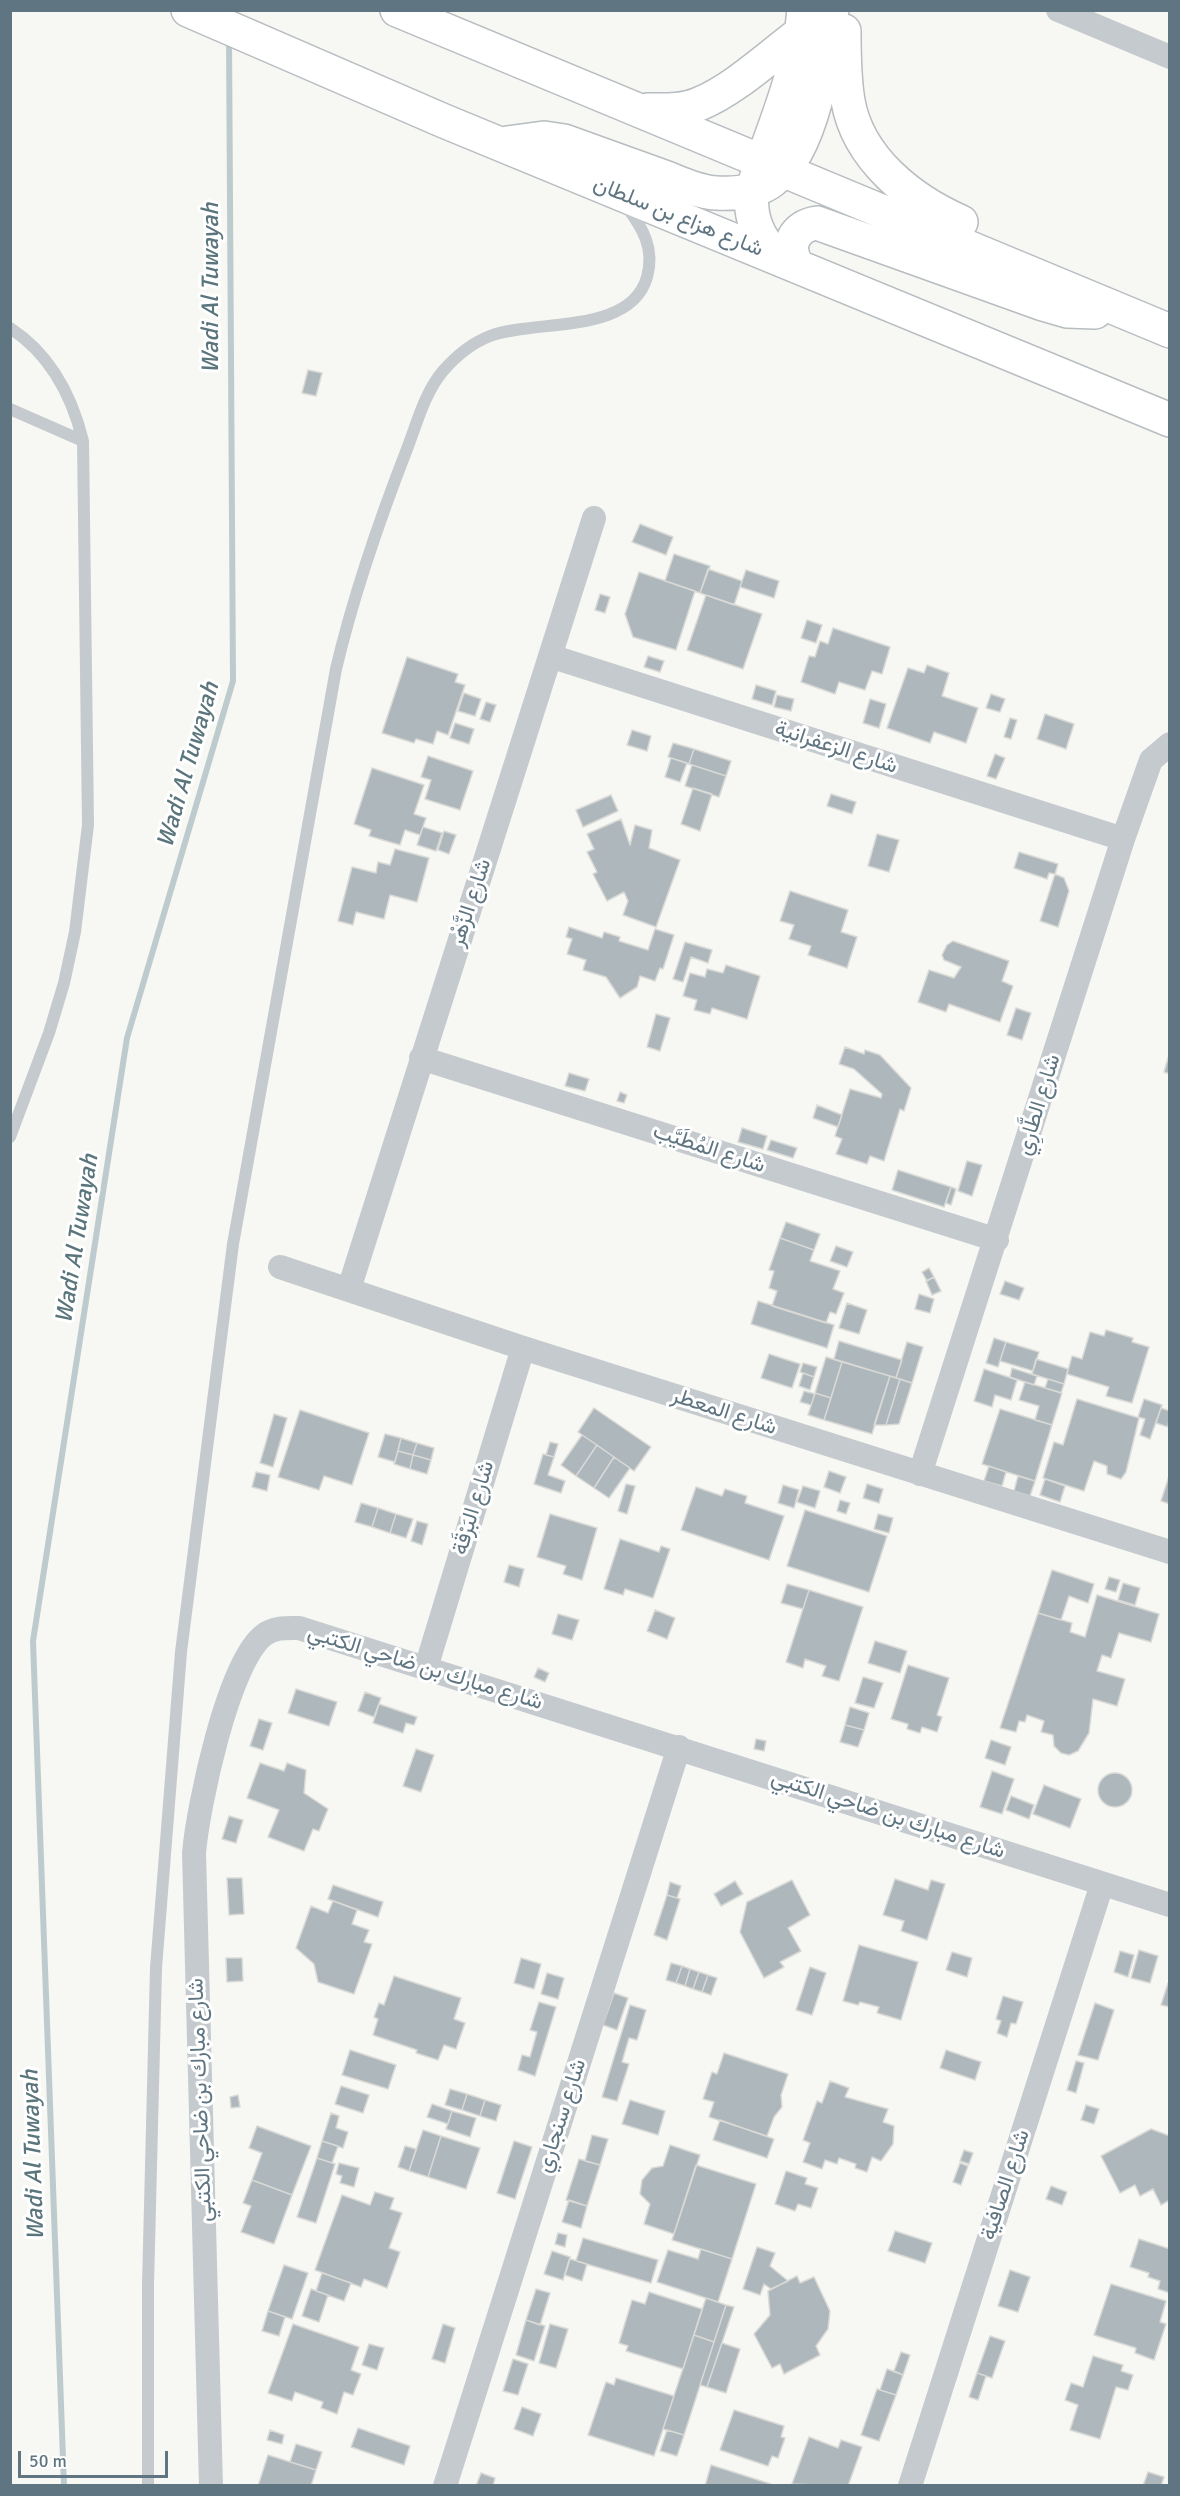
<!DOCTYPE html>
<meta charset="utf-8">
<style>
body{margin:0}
#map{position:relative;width:1180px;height:2496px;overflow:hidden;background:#f7f7f4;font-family:Signika,sans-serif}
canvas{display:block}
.frame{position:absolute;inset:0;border:12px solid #5f7582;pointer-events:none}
.scale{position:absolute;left:18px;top:2451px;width:150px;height:27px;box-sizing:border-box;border:3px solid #5f7582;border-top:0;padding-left:8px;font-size:18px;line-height:21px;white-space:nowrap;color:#5f7582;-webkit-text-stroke:4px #fff;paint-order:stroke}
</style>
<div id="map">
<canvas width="1180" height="2496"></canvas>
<div class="frame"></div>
<div class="scale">50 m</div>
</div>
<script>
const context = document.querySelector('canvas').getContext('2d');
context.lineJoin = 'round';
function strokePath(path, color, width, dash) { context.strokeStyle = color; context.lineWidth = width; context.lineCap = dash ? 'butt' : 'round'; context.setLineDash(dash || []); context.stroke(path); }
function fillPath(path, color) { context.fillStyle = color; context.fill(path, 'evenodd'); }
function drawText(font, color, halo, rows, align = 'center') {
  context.font = font + ' Signika,Vazirmatn,sans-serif'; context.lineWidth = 6; context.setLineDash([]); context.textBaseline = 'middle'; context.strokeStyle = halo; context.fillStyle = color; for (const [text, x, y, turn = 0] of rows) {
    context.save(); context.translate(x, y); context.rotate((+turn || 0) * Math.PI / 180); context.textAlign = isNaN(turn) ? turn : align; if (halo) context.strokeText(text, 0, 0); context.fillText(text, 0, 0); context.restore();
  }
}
const stream = new Path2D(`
 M64 2486 33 1641 127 1038 233 681 229 38`);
const building = new Path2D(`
 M308 370 322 373 316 396 302 393Z
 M640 524 673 537 666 555 632 542Z
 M674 554 710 566 700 593 665 581Z
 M708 569 742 581 734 605 700 593Z
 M746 570 779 581 774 598 740 587Z
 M639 572 695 591 676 650 633 637 625 614Z
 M600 594 610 597 605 613 595 610Z
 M706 595 762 614 743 669 687 650Z
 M807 620 822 625 816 643 801 638Z
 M833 628 890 647 882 674 872 671 865 690 839 682 835 694 801 682 809 656 815 657 820 641 828 644Z
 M648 656 664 661 660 672 644 667Z
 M407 657 458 674 455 682 465 685 448 735 437 731 433 744 416 739 414 743 382 733Z
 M927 665 949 673 942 696 978 708 966 743 934 732 930 743 887 728 908 668 924 673Z
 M756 685 776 691 772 705 752 699Z
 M464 693 481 699 475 716 458 711Z
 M991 694 1005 699 1000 712 986 708Z
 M777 695 794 699 791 711 774 707Z
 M870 699 886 704 879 728 863 723Z
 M486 702 496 705 490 722 480 719Z
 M1045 714 1074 724 1066 749 1037 739Z
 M1010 718 1017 720 1011 739 1004 737Z
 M455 723 474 729 469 744 450 738Z
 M632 730 651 736 647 751 627 745Z
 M673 743 694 749 689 764 668 757Z
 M694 749 731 761 726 776 689 764Z
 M995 754 1005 758 996 779 987 776Z
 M428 756 473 771 460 810 425 799 431 780 421 777Z
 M671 758 687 763 680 782 665 777Z
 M692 765 726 776 719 797 685 786Z
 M372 768 424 785 414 814 426 818 420 835 405 830 400 845 369 836 371 830 354 824Z
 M693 788 712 794 700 831 681 824Z
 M831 794 856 802 852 814 827 806Z
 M611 795 618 811 583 827 576 810Z
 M621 819 630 845 635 825 652 830 649 848 680 860 656 927 623 915 628 901 624 892 607 901 593 874 597 872 587 852 594 849 587 834Z
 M423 827 442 833 436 851 417 845Z
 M444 831 456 835 449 854 438 850Z
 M877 834 899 840 889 872 868 866Z
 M395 849 429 858 417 902 390 895 384 919 356 912 353 925 338 921 352 867 376 873 378 862 390 865Z
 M1019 852 1058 864 1055 874 1049 873 1047 879 1014 868Z
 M1055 874 1064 878 1069 891 1058 927 1040 921Z
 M790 891 848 910 841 932 857 937 847 968 808 955 811 946 789 939 794 925 780 921Z
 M569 927 602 938 604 932 620 937 619 941 648 950 655 929 674 935 663 969 660 968 655 981 640 976 637 987 620 998 606 977 583 970 586 960 567 954 572 939 566 937Z
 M953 941 1009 961 1002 981 1013 986 1000 1022 949 1004 946 1012 918 1002 929 970 954 978 961 967 944 960 942 955 947 945Z
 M685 942 712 950 708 963 691 957 683 982 673 979Z
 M726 965 760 976 747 1019 712 1008 710 1014 694 1010 697 1000 683 996 690 973 705 977 707 969 723 973Z
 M1016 1008 1031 1013 1022 1040 1007 1035Z
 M656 1014 670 1018 660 1051 647 1047Z
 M845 1047 864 1054 865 1050 880 1055 911 1088 904 1111 900 1109 884 1161 870 1156 867 1164 836 1154 842 1139 835 1136 850 1089 881 1098 882 1094 854 1069 839 1064Z
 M1169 1055H1170V1074L1164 1072Z
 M569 1073 589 1079 585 1091 565 1086Z
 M620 1092 627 1095 624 1103 617 1101Z
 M817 1105 842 1115 838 1127 813 1118Z
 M742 1128 767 1136 763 1149 738 1142Z
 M771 1140 797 1148 793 1158 767 1150Z
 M967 1161 982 1165 972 1196 958 1191Z
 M898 1170 951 1187 944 1207 892 1190Z
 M951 1187 956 1189 951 1205 946 1203Z
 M786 1222 820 1234 814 1250 780 1238Z
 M780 1238 814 1250 810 1261 840 1271 833 1289 844 1293 836 1314 830 1312 826 1323 772 1306 777 1291 769 1288 774 1271 769 1270Z
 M836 1246 853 1252 847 1267 830 1261Z
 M929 1268 934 1277 927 1281 922 1272Z
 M934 1277 941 1291 932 1295 926 1281Z
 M1005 1281 1024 1288 1019 1300 1000 1294Z
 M919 1294 934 1299 930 1313 915 1309Z
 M758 1301 834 1325 827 1348 751 1324Z
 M847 1303 867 1310 859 1334 839 1328Z
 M1106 1330 1133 1338 1132 1342 1149 1347 1132 1403 1106 1396 1109 1387 1067 1374 1072 1356 1082 1359 1090 1332 1104 1336Z
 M994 1338 1006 1342 998 1367 986 1363Z
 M839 1341 902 1360 896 1378 834 1359Z
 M907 1342 923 1347 912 1383 896 1378Z
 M1006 1342 1039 1352 1033 1371 1000 1361Z
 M769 1354 800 1364 792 1388 761 1378Z
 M826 1357 842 1362 831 1398 815 1393Z
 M1036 1359 1068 1369 1064 1384 1032 1374Z
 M842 1362 890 1376 872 1434 824 1420Z
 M803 1363 817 1367 814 1377 800 1372Z
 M1012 1368 1037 1376 1034 1385 1010 1377Z
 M984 1369 1017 1380 1011 1400 995 1395 992 1407 974 1401Z
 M803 1373 814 1377 810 1390 799 1386Z
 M890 1376 900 1379 886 1425H874Z
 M900 1379 912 1383 899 1424 886 1425Z
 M1048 1379 1064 1384 1061 1393 1045 1388Z
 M1025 1382 1062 1393 1052 1425 1035 1420 1039 1406 1019 1400Z
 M804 1391 815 1394 811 1405 800 1402Z
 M815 1393 831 1398 824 1420 808 1415Z
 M1077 1399 1139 1418 1126 1472 1121 1479 1107 1474V1466L1094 1461 1084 1491 1043 1478 1054 1442 1063 1445Z
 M1144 1399 1162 1405 1150 1439 1140 1435 1145 1419 1138 1417Z
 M594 1408 651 1447 634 1471 578 1432Z
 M1161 1408 1170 1411 1168 1427 1156 1423Z
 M1000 1409 1052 1425 1035 1481 982 1464Z
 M300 1410 369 1433 352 1485 324 1476 319 1490 278 1477Z
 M274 1414 287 1418 273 1467 260 1463Z
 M385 1434 401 1438 395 1462 378 1457Z
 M582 1435 597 1445 576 1476 561 1465Z
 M401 1438 417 1443 413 1455 398 1451Z
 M550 1442 558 1444 554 1457 546 1455Z
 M417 1443 434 1448 431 1460 413 1455Z
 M597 1445 614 1457 594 1488 576 1476Z
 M398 1451 413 1455 410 1469 394 1464Z
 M543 1454 554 1457 548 1475 565 1481 561 1493 534 1484Z
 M413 1455 431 1460 427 1474 410 1469Z
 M614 1457 630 1468 609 1498 594 1488Z
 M989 1466 1006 1472 1002 1486 984 1481Z
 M829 1471 846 1477 840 1493 824 1487Z
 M256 1472 270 1475 267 1491 252 1487Z
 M1170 1473V1504L1161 1501Z
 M1018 1476 1035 1481 1030 1496 1014 1491Z
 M1045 1479 1065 1486 1060 1502 1040 1495Z
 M626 1484 635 1486 627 1514 618 1511Z
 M867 1484 883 1489 879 1503 863 1498Z
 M783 1485 799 1490 794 1508 778 1503Z
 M803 1486 820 1491 815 1508 797 1502Z
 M696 1487 722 1496 725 1489 747 1496 745 1503 784 1516 769 1560 681 1530Z
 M840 1500 850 1503 846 1514 837 1511Z
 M361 1503 378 1508 372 1527 355 1522Z
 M378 1508 396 1514 390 1533 372 1527Z
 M805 1510 887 1536 869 1592 787 1566Z
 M396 1514 413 1519 406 1538 390 1533Z
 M550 1514 597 1528 582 1580 563 1574 566 1566 537 1557Z
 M878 1514 893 1518 889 1533 874 1529Z
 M417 1521 428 1524 422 1545 411 1541Z
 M620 1539 659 1552 661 1546 670 1549 653 1598 625 1589 623 1595 604 1589Z
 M509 1565 524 1569 519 1587 504 1582Z
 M1052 1570 1094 1584 1088 1603 1069 1596 1061 1620 1038 1613Z
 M1109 1577 1120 1580 1116 1592 1105 1589Z
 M1123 1583 1140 1588 1135 1605 1118 1600Z
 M787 1584 809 1590 803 1609 781 1603Z
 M809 1590 863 1607 839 1681 822 1676 826 1666 805 1659 803 1668 786 1662Z
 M1097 1595 1159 1614 1151 1642 1119 1633 1111 1658 1102 1655 1097 1671 1125 1679 1117 1706 1093 1699 1089 1733 1078 1751 1069 1755 1061 1753 1054 1746 1053 1735 1041 1732 1044 1721 1027 1715 1025 1722 1019 1721 1016 1732 1000 1728 1038 1613 1072 1623 1070 1632 1085 1637Z
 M655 1610 675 1618 667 1639 647 1631Z
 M558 1614 579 1620 572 1640 552 1634Z
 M875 1641 907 1651 900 1673 868 1663Z
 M908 1665 949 1678 937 1715 942 1717 937 1732 922 1727 920 1733 907 1729 908 1724 891 1719Z
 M538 1668 549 1673 545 1682 534 1677Z
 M863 1677 883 1683 874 1708 855 1703Z
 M296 1689 337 1702 329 1726 288 1713Z
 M365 1692 381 1698 374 1717 358 1711Z
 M379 1704 417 1717 414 1725 406 1723 403 1733 373 1723Z
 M850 1707 869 1713 864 1730 845 1725Z
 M259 1719 272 1723 263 1750 250 1746Z
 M845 1725 864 1730 858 1747 840 1742Z
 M756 1739 766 1741 764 1751 754 1749Z
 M991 1740 1011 1747 1005 1765 985 1758Z
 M416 1749 434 1755 421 1792 403 1786Z
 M260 1763 284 1771 287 1763 306 1770 304 1793 328 1809 319 1831 313 1829 304 1851 268 1837 279 1810 247 1798Z
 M992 1771 1014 1779 1002 1814 980 1807Z
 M1098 1790a17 17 0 1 1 34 0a17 17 0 1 1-34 0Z
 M1044 1785 1081 1799 1070 1828 1033 1814Z
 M1011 1796 1034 1805 1029 1819 1006 1810Z
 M229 1816 243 1820 236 1843 222 1839Z
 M227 1878H242L244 1914 229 1915Z
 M895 1879 928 1890 931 1880 945 1884 927 1940 901 1931 904 1921 883 1915Z
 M792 1880 810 1915 788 1928 801 1951 780 1962 784 1967 764 1978 740 1932 747 1902Z
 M735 1881 743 1894 721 1906 714 1894Z
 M670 1882 681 1886 677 1898 667 1895Z
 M333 1885 383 1902 378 1917 328 1899Z
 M667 1895 680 1899 667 1940 654 1935Z
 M333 1901 357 1910 352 1924 369 1930 364 1942 372 1944 354 1994 318 1982 314 1964 296 1948 311 1906 328 1913Z
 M859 1945 918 1962 901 2020 877 2013 879 2007 860 2002 858 2005 843 2001Z
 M1139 1950 1158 1956 1150 1983 1131 1978Z
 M1120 1951 1134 1955 1128 1977 1114 1972Z
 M952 1952 972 1958 967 1977 946 1970Z
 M226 1958H242L243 1981 227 1982Z
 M521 1958 541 1964 534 1989 514 1983Z
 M671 1963 682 1966 676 1983 666 1980Z
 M682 1966 690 1969 685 1986 676 1983Z
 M810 1967 826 1973 812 2015 796 2010Z
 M690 1969 699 1972 693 1989 685 1986Z
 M699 1972 708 1975 702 1992 693 1989Z
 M547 1973 564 1978 558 1999 541 1994Z
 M708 1975 717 1978 711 1995 702 1992Z
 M394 1976 461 1998 454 2019 465 2023 456 2049 444 2045 438 2060 416 2053 417 2050 373 2035 378 2019 374 2017 379 2003 384 2005Z
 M1168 1983H1170V2007L1161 2005Z
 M614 1993 628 1998 617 2030 603 2025Z
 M1003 1996 1023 2002 1016 2024 1011 2023 1007 2037 997 2033 1001 2021 996 2019Z
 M539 2002 556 2007 535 2076 518 2070 522 2055 530 2057 537 2032 530 2030Z
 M1095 2003 1114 2010 1098 2060 1078 2055Z
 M630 2005 646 2010 637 2040 629 2038 622 2062 629 2064 617 2101 602 2097Z
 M350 2050 396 2065 388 2089 342 2075Z
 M946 2050 981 2062 975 2080 940 2068Z
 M724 2053 788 2074 781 2095 782 2107 774 2117 767 2136 709 2117 714 2102 703 2099 712 2072 717 2074Z
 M1076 2061 1084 2063 1076 2093 1067 2090Z
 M830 2081 849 2088 845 2097 888 2109 883 2122 894 2126 893 2144 881 2161 872 2157 867 2172 855 2168 856 2164 839 2158 837 2164 825 2160 822 2169 803 2162 810 2143 803 2140 817 2101 822 2103Z
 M341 2086 369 2095 363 2113 335 2104Z
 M450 2089 467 2094 462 2110 445 2105Z
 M467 2094 485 2100 480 2116 462 2110Z
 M238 2095 240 2107 231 2108 230 2097Z
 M485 2100 501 2105 496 2121 480 2116Z
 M630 2100 665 2111 658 2135 622 2124Z
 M432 2104 452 2111 448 2124 427 2117Z
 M1086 2105 1099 2109 1094 2124 1081 2120Z
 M452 2111 476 2118 470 2137 446 2129Z
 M331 2113 339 2116 336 2128 348 2132 343 2148 322 2141Z
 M720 2120 774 2139 767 2158 713 2140Z
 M257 2126 311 2146 292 2195 252 2180 262 2153 249 2148Z
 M1151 2129 1170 2136V2200L1161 2205 1153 2189 1140 2196 1135 2185 1120 2193 1101 2156Z
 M423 2130 441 2136 428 2177 409 2171Z
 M592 2135 608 2139 600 2165 585 2161Z
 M441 2136 480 2148 466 2189 428 2177Z
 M322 2141 338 2146 332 2163 317 2158Z
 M514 2141 532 2147 515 2199 497 2193Z
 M670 2145 700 2155 674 2234 644 2224 650 2204 640 2194 642 2180 652 2168 663 2166Z
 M405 2146 416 2149 409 2171 398 2167Z
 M964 2150 973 2153 969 2164 960 2161Z
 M317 2158 335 2164 316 2223 297 2217Z
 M579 2159 600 2165 587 2206 566 2200Z
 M339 2163 359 2168 354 2187 340 2183 342 2176 336 2174Z
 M960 2163 968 2166 961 2185 953 2182Z
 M696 2165 756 2184 732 2259 672 2240Z
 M786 2171 807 2178 805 2184 818 2188 811 2208 798 2204 795 2211 775 2204Z
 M252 2180 292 2195 274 2244 241 2232 251 2206 243 2203Z
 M1051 2186 1067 2192 1062 2205 1046 2199Z
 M375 2192 394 2198 390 2209 402 2213 389 2248 400 2252 387 2288 364 2279 361 2287 315 2270 342 2195 370 2205Z
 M569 2200 587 2206 581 2228 562 2222Z
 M895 2231 932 2243 925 2263 888 2251Z
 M558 2233 567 2235 565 2247 555 2244Z
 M583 2238 658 2260 651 2283 576 2261Z
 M1139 2239 1170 2249V2293L1158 2289 1160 2281 1148 2277 1149 2273 1130 2267Z
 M757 2247 775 2253 770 2266 788 2281 771 2289 764 2284 760 2295 743 2289Z
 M701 2249 732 2259 718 2302 657 2282 668 2250 698 2259Z
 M552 2251 570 2257 563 2280 544 2274Z
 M570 2259 587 2264 582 2281 565 2275Z
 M284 2265 308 2273 292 2319 268 2311Z
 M1010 2270 1030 2277 1018 2312 998 2306Z
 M322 2273 351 2283 344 2301 316 2291Z
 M797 2276 800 2283 814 2277 830 2311 828 2329 816 2346 820 2355 784 2374 780 2364 772 2368 754 2334 770 2315 768 2291Z
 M1111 2284 1166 2301 1160 2322 1166 2324 1154 2360 1135 2353 1136 2348 1094 2335Z
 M311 2289 328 2295 319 2322 302 2316Z
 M536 2289 550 2293 540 2325 526 2320Z
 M649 2292 702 2309 683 2369 626 2351 628 2346 619 2343 632 2300 645 2304Z
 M706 2298 726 2305 714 2342 694 2335Z
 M726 2305 734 2307 707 2387 700 2385Z
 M268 2311 285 2317 279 2336 262 2331Z
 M526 2320 545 2326 534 2361 516 2355Z
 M293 2324 359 2347 351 2370 361 2374 353 2395 344 2392 337 2414 321 2408 323 2402 295 2392 292 2401 268 2393Z
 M443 2324 455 2328 445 2363 432 2359Z
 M550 2324 568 2329 556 2368 539 2363Z
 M694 2335 714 2342 684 2435 663 2429Z
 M990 2336 1005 2341 992 2378 977 2373Z
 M722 2343 740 2349 726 2393 707 2387Z
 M369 2344 384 2348 377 2370 362 2365Z
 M901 2352 910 2355 903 2375 894 2371Z
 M1093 2356 1123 2365 1121 2371 1133 2375 1128 2390 1116 2387 1100 2439 1070 2430 1078 2405 1065 2400 1071 2383 1083 2387Z
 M513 2359 528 2364 518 2395 503 2391Z
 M887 2369 903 2375 896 2395 880 2390Z
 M977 2373 986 2376 978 2400 969 2397Z
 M616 2378 674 2396 654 2456 588 2435 606 2382 614 2385Z
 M877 2389 896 2395 879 2441 861 2435Z
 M522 2407 541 2414 533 2436 514 2429Z
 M734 2410 784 2426 781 2437 785 2438 778 2458 772 2456 768 2466 720 2450Z
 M358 2428 410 2446 404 2465 351 2447Z
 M270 2430 284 2435 282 2444 267 2440Z
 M667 2430 684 2435 677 2456 660 2451Z
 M809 2437 838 2448 841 2440 862 2447 848 2486 792 2484Z
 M296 2444 322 2452 316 2470 290 2462Z
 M268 2455 316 2470 311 2486H258Z
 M711 2465 771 2484 770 2486H705Z
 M1148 2472 1164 2477 1161 2486H1143Z
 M481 2473 495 2478 493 2486H476Z`);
const service = new Path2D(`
 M10 328C50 354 72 396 83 441L88 825 75 932 64 983 49 1033 10 1137
 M10 409 83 441
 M148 2486V2285L156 1968 181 1652 233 1244 336 669C354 593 379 521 407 449 417 423 425 392 443 371 456 356 472 343 490 336 536 319 631 335 647 277 655 249 643 228 626 206`);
const minor = new Path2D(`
 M1058 10 1170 57
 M550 656 1123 839
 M421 1058 997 1240
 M280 1267 523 1348 1170 1552
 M349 1289 594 518
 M920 1474 1123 839 1151 760 1170 744
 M426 1668 523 1348
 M211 2486 194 1853C198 1807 228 1662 264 1635 274 1627 287 1628 299 1628L1170 1905
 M445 2486 679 1747
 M910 2486 1102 1884`);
const primary = new Path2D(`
 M188 10 444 121 1170 420
 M397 10 1170 331
 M844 31C844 54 844 78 848 101 858 159 911 200 961 222
 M648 110C665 110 683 111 699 104 734 90 771 55 802 32
 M507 143 544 138 564 141C597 153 630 165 664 177 680 183 698 192 716 193 734 194 758 192 773 180 813 151 826 57 832 10
 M776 257C758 237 749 218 752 190 772 132 799 72 804 10
 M798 266C784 247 794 226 817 223L1043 304 1067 311 1095 312`);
const streetNames = [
 ["شارع هزاع بن سلطان",678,217,22],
 ["شارع الزعفرانية",836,748,18],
 ["شارع الزَّهْر",471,903,-72],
 ["شارع الطَّارِي",1039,1105,-73],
 ["شارع المُطَيَّب",709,1149,18],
 ["شارع المعطر",724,1412,18],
 ["شارع البَرْقَة",474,1508,-73],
 ["شارع مبارك بن ضاحي الكتبي",425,1668,17],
 ["شارع مبارك بن ضاحي الكتبي",888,1815,18],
 ["شارع مبارك بن ضاحي الكتبي",201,2100,-92],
 ["شارع سنجاري",562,2116,-72],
 ["شارع الصافية",1006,2185,-72]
];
const waterNames = [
 ["Wadi Al Tuwayah",212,288,-90],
 ["Wadi Al Tuwayah",189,765,-74],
 ["Wadi Al Tuwayah",78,1239,-81],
 ["Wadi Al Tuwayah",34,2155,-92]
];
strokePath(stream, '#bdcbce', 6);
fillPath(building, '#adb7bc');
strokePath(building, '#d9d9d6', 1.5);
strokePath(primary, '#b7bdc0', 36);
strokePath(service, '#c4cacd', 12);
strokePath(minor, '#c4cacd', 24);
strokePath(primary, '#fff', 33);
drawText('22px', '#5f7582', '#fff', streetNames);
drawText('italic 24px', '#5a767c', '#fff', waterNames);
</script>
